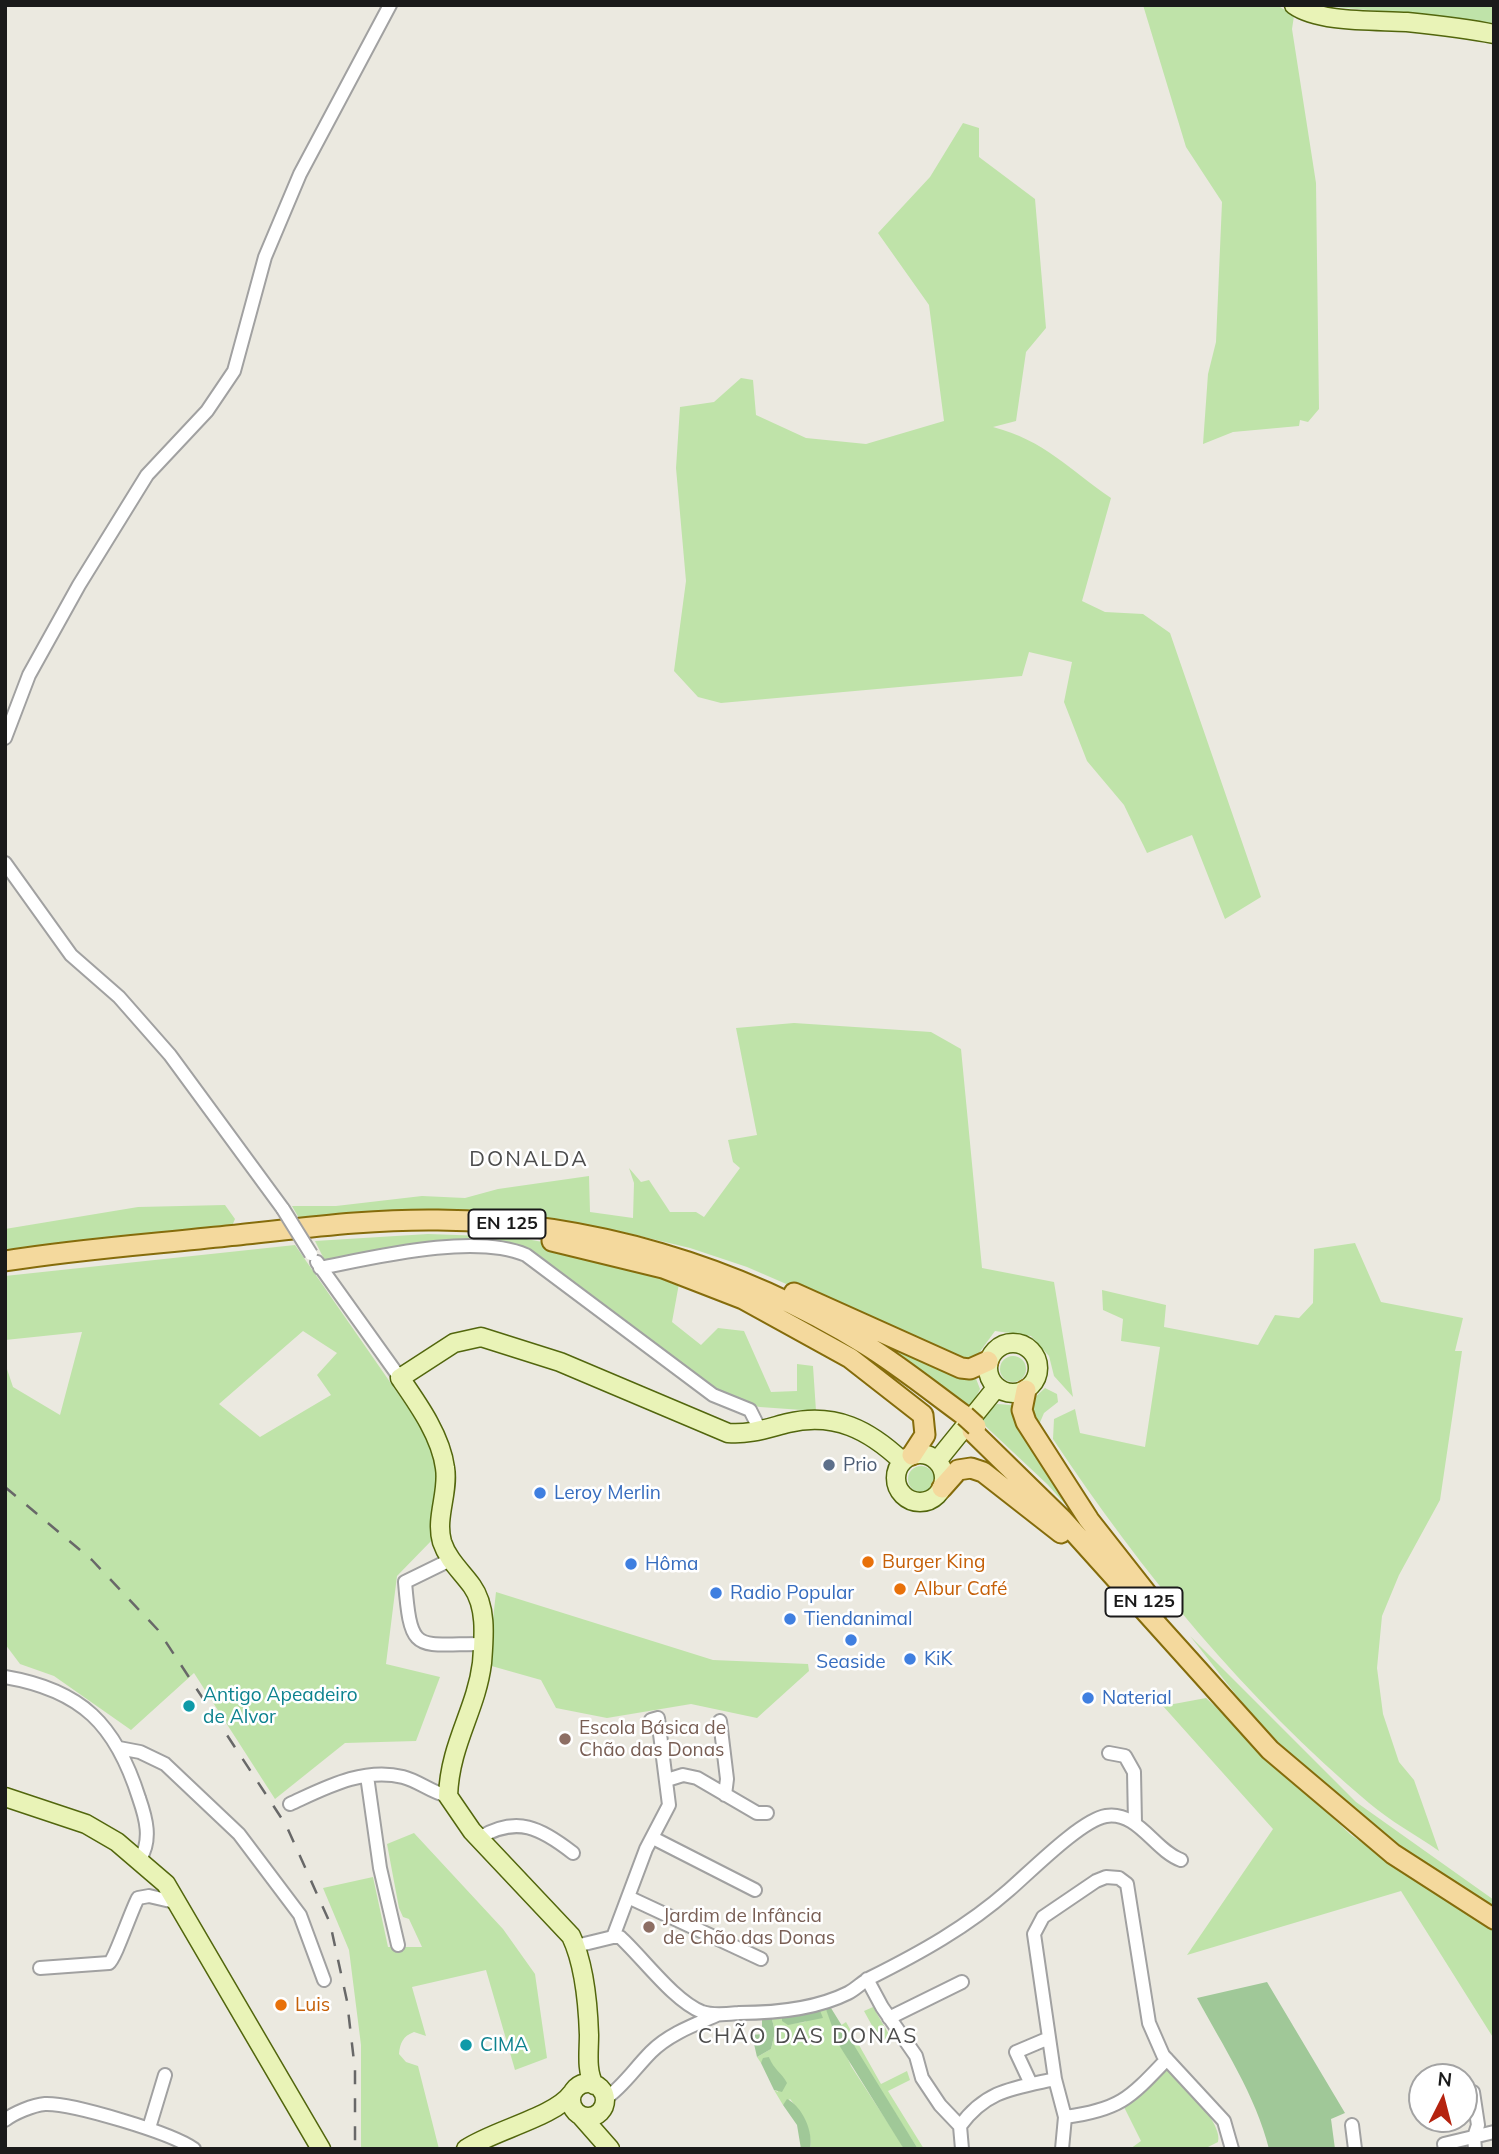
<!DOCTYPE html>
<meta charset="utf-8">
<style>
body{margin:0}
#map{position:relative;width:1499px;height:2154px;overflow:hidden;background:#ebe9e0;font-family:Mulish,sans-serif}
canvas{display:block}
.frame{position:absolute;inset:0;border:7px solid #1a1a1a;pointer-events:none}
.north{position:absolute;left:1408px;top:2063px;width:70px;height:70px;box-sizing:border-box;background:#fff;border:2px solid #a3a3a3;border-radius:50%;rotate:6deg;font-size:19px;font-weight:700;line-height:28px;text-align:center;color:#1a1a1a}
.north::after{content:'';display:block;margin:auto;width:24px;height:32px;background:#b5230f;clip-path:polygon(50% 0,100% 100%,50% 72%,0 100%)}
</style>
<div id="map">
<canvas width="1499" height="2154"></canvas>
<div class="frame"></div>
<div class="north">N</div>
</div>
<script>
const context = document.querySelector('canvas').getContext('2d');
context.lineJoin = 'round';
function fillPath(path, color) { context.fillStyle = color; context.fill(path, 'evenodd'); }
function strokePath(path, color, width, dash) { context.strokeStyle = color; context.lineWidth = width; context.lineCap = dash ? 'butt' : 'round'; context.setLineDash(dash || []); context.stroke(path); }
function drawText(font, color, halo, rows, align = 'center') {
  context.font = font + ' Mulish,sans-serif'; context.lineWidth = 5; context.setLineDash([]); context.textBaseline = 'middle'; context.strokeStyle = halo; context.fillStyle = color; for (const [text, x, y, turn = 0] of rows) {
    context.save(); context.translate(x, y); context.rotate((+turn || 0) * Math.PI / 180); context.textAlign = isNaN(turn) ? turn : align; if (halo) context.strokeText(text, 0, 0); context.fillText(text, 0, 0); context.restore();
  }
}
const grass = new Path2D(`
 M1143 5H1277L1294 16 1292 29 1316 183 1319 409 1308 422 1300 420 1299 426 1233 432 1203 444 1208 374 1216 342 1222 202 1186 147Z
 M1315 5H1494V25L1472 20Z
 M963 123 979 128V157L1035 199 1046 328 1026 352 1016 421 993 427C1044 440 1070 470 1111 498L1082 601 1105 612 1143 614 1170 633 1261 897 1225 919 1192 835 1147 853 1124 805 1087 761 1064 702 1072 662 1029 652 1022 676 721 703 698 697 674 671 686 581 676 468 680 407 714 402 741 378 753 380 756 415 806 438 866 444 944 421 929 305 878 233 930 177Z
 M794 1023 931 1032 961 1049 982 1268 1054 1282 1073 1397 1054 1376 1049 1356 1031 1336 995 1331 976 1357 964 1361 747 1267 690 1248 627 1233 550 1220H300L292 1206H336L422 1196 465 1198 498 1189 589 1176 590 1212 633 1218 634 1183 629 1168 641 1182 649 1180 670 1212H696L704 1217 740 1168 733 1162 728 1140 757 1135 736 1028Z
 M225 1205 235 1219 232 1226 5 1253V1229L138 1207Z
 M428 1234 515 1237 582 1249 680 1278 672 1322 701 1345 718 1328 744 1331 771 1392 797 1391V1364L813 1366 816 1411 760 1407 731 1402 533 1255 514 1245 489 1243 395 1250 325 1261 315 1241Z
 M1355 1243 1381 1302 1463 1318 1455 1351H1462L1440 1500 1399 1575 1382 1616 1377 1668 1383 1714 1399 1762 1414 1780 1439 1851C1416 1835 1390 1821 1369 1803 1246 1699 1141 1572 1053 1439L1054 1419 1075 1409 1080 1433 1145 1447 1160 1347 1121 1341 1123 1319 1103 1310 1102 1290 1166 1305 1164 1327 1258 1345 1275 1315 1299 1318 1313 1303 1314 1249Z
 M295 1245 417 1421 435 1456 440 1474 433 1539 397 1576 386 1664 440 1677 416 1741 345 1743 275 1799 194 1673 131 1730 54 1676 20 1664 5 1644V1363L13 1387 60 1415 82 1332 5 1340V1276ZM303 1331 337 1353 317 1375 331 1395 260 1437 219 1404Z
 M853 1328 975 1376 980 1389 969 1411Z
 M1000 1369a13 13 0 1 1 26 0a13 13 0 1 1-26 0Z
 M1045 1388 1057 1394 1058 1402 1044 1413 1038 1427 1029 1403Z
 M997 1404 1012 1405 1015 1421 1096 1538 1047 1484 980 1421Z
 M908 1479a13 13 0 1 1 26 0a13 13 0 1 1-26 0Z
 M496 1592 713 1660 808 1664 809 1671 757 1718 691 1704 607 1718 556 1708 541 1680 488 1665Z
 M1190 1636 1356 1802 1494 1900V1907C1404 1862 1320 1790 1253 1715 1231 1690 1211 1662 1190 1636Z
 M1206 1698 1351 1835 1494 1931V2039L1401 1891 1187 1955 1273 1829 1163 1706Z
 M414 1833 503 1929 535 1974 547 2058 515 2070 486 1970 412 1987 426 2036 414 2032C403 2036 400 2043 399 2054L406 2062 418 2066 439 2149H361V2045L349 1950 323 1888 373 1877 388 1947H422L409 1919 403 1917 399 1908 387 1844Z
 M825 2007 851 2066 905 2149H810C814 2133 800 2111 790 2099L783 2105 774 2090 778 2092 769 2057 761 2063 757 2057 771 2049 775 2032 771 2015 788 2013V2024L805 2022 819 2008Z
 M873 2007 890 2036 881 2042 864 2011Z
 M846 2022 881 2084 907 2071 910 2080 888 2091 924 2149H918L840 2026Z
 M1166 2069C1181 2077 1224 2125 1218 2142L1204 2149H1130L1141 2141 1124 2107 1142 2095Z`);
const forest = new Path2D(`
 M1267 1982 1345 2113 1331 2119 1335 2149H1269C1256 2096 1223 2046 1197 1998Z
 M825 2007 831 2008 918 2149H905L902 2146 839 2045Z
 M819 2008 823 2018 788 2025 782 2021V2016Z
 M771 2015 775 2032 771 2049 757 2057 752 2035 762 2034V2017Z
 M769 2057C774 2070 782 2073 787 2083L782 2092 774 2090 761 2063 763 2058Z
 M787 2099C802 2106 814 2132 810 2149H801L797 2125 783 2105Z`);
const street = new Path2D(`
 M5 738 29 675 79 585 147 475 207 411 234 371 265 257 300 174 390 5
 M5 863 71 955 119 997 170 1055 283 1209
 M317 1262 400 1378
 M320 1268C376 1257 474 1233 526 1255L713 1395 750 1410 760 1430
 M450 1560 405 1582C411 1655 415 1644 483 1644
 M5 1677C82 1690 116 1725 139 1798 146 1818 152 1840 140 1859
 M720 1721 727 1779 725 1795
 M119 1748 140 1752 165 1764 239 1834 300 1915 324 1980
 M1109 1753 1125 1756 1134 1772 1135 1823
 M367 1776 380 1868 398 1945
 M667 1780 683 1775 697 1778 757 1813H767
 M290 1804C325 1788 363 1767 403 1777 419 1781 432 1793 448 1796
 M479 1838C517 1815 541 1828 573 1853
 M653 1838 755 1890
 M628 1897 761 1959
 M613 1937H620C643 1958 674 2001 702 2012 713 2016 728 2014 739 2013 775 2013 816 2009 848 1993 856 1989 862 1982 870 1978 920 1953 967 1927 1009 1890 1030 1872 1081 1820 1106 1816 1138 1811 1154 1850 1181 1860
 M576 1946 613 1937 646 1849 669 1805 658 1718 651 1720
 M40 1968 109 1963C115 1959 131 1911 138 1898L149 1896 179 1903
 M867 1979 882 2007 916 2056 922 2078 940 2105 960 2126 962 2149
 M889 2018 962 1982
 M1031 2084 1016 2052 1049 2038
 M1464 2093 1473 2092 1478 2125 1474 2137 1475 2149
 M605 2099C623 2087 635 2068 651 2052 669 2034 694 2025 717 2015
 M1417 2100H1422
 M1065 2117C1120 2110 1130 2098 1167 2059
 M5 2120C14 2113 33 2105 45 2104 72 2103 172 2133 194 2149
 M1352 2125 1355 2149
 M960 2126C986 2090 1014 2088 1055 2079
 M149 2128 165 2075
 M1062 2149 1065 2117 1055 2079 1034 1934 1043 1917 1096 1881 1106 1877 1119 1878 1127 1884 1149 2023 1163 2055 1224 2121 1232 2149
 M1445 2149 1444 2144 1494 2132`);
const secondary = new Path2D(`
 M1294 5C1319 23 1376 20 1407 22 1436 25 1465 28 1494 34
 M988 1368a25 25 0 1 1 50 0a25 25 0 1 1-50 0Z
 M896 1478a24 24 0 1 1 48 0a24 24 0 1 1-48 0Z
 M937 1461 996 1388
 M5 1797 86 1824 117 1842 166 1884 321 2149
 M571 2100a17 17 0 1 1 34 0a17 17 0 1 1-34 0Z
 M594 2085C586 2070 589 2052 589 2035 588 2005 584 1963 571 1936L472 1831 448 1796C450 1743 476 1711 482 1663 484 1637 487 1607 472 1586 461 1571 448 1560 442 1542 435 1518 449 1492 445 1468 441 1436 418 1404 400 1378L454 1343 481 1337 560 1362 728 1433C749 1435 768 1428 788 1423 835 1412 869 1430 902 1461
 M581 2116 610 2149
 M466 2149C494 2130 555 2117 572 2093`);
const primary = new Path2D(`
 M552 1241 663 1268 743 1299 850 1358 923 1415 925 1435 912 1455
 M5 1261C78 1249 153 1244 227 1236 297 1229 367 1219 438 1220 589 1222 737 1265 866 1345 900 1366 932 1392 965 1416
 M794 1293 961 1368 970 1369 988 1361
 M1026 1390 1022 1410 1026 1422 1089 1520 1159 1609
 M972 1431 1063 1520 1270 1750 1393 1854 1494 1919
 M942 1488 958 1470 971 1468 983 1472 1061 1533`);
const rail = new Path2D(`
 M5 1487 92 1560 158 1630 286 1825 330 1923 347 2001 355 2070V2149`);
const streetBridge = new Path2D(`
 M283 1209 311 1254`);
const primaryBridge = new Path2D(`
 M965 1416 976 1426`);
const markers = [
 [829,1465,7,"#5c6f8a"],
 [540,1493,7,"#3f7fe0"],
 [868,1562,7,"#e8710a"],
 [631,1564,7,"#3f7fe0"],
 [900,1589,7,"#e8710a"],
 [716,1593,7,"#3f7fe0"],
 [790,1619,7,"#3f7fe0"],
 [851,1640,7,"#3f7fe0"],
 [910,1659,7,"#3f7fe0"],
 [1088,1698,7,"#3f7fe0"],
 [189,1706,7,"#0f9aa8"],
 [565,1739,7,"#8d6e63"],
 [649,1927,7,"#8d6e63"],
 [281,2005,7,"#e8710a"],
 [466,2045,7,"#0f9aa8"]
];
const shields = [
 [507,1224,77],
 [1144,1602,77]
];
const shieldNames = [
 ["EN 125",507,1224],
 ["EN 125",1144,1602]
];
const serviceNames = [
 ["Prio",843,1465]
];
const shopNames = [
 ["Leroy Merlin",554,1493],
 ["Hôma",645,1564],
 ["Radio Popular",730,1593],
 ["Tiendanimal",804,1619],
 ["KiK",924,1659],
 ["Seaside",851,1662,"center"],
 ["Naterial",1102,1698]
];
const foodNames = [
 ["Burger King",882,1562],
 ["Albur Café",914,1589],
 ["Luis",295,2005]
];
const cultureNames = [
 ["Antigo Apeadeiro",203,1695],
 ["de Alvor",203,1717],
 ["CIMA",480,2045]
];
const educationNames = [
 ["Escola Básica de",579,1728],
 ["Chão das Donas",579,1750],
 ["Jardim de Infância",663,1916],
 ["de Chão das Donas",663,1938]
];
const neighbourhoodNames = [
 ["DONALDA",529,1160],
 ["CHÃO DAS DONAS",808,2037]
];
fillPath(grass, '#bfe3a9');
fillPath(forest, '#a0c898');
strokePath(street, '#a1a1a1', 16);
strokePath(secondary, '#52660d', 21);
strokePath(primary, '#856c0b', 23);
strokePath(street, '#fff', 12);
strokePath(secondary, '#e9f3b7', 18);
strokePath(primary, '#f4d99d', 19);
strokePath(rail, '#686868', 2.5, [14, 14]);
strokePath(streetBridge, '#a1a1a1', 16, []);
strokePath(primaryBridge, '#856c0b', 23, []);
strokePath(streetBridge, '#fff', 12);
strokePath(primaryBridge, '#f4d99d', 19);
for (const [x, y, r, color] of markers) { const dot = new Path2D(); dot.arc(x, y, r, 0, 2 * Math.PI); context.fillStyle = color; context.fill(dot); strokePath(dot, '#fff', 2.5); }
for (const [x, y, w] of shields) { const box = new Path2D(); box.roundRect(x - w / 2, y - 14.5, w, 29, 5); context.fillStyle = '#fff'; context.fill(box); strokePath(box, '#1a1a1a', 2); }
drawText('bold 18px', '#1a1a1a', null, shieldNames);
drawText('19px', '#4e5e75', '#fff', serviceNames, 'left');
drawText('19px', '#366cbe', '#fff', shopNames, 'left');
drawText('19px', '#c56008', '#fff', foodNames, 'left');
drawText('19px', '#0d838f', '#fff', cultureNames, 'left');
drawText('19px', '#785e54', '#fff', educationNames, 'left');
context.letterSpacing = '2px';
drawText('21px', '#4d4d4d', '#fff', neighbourhoodNames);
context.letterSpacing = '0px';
</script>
